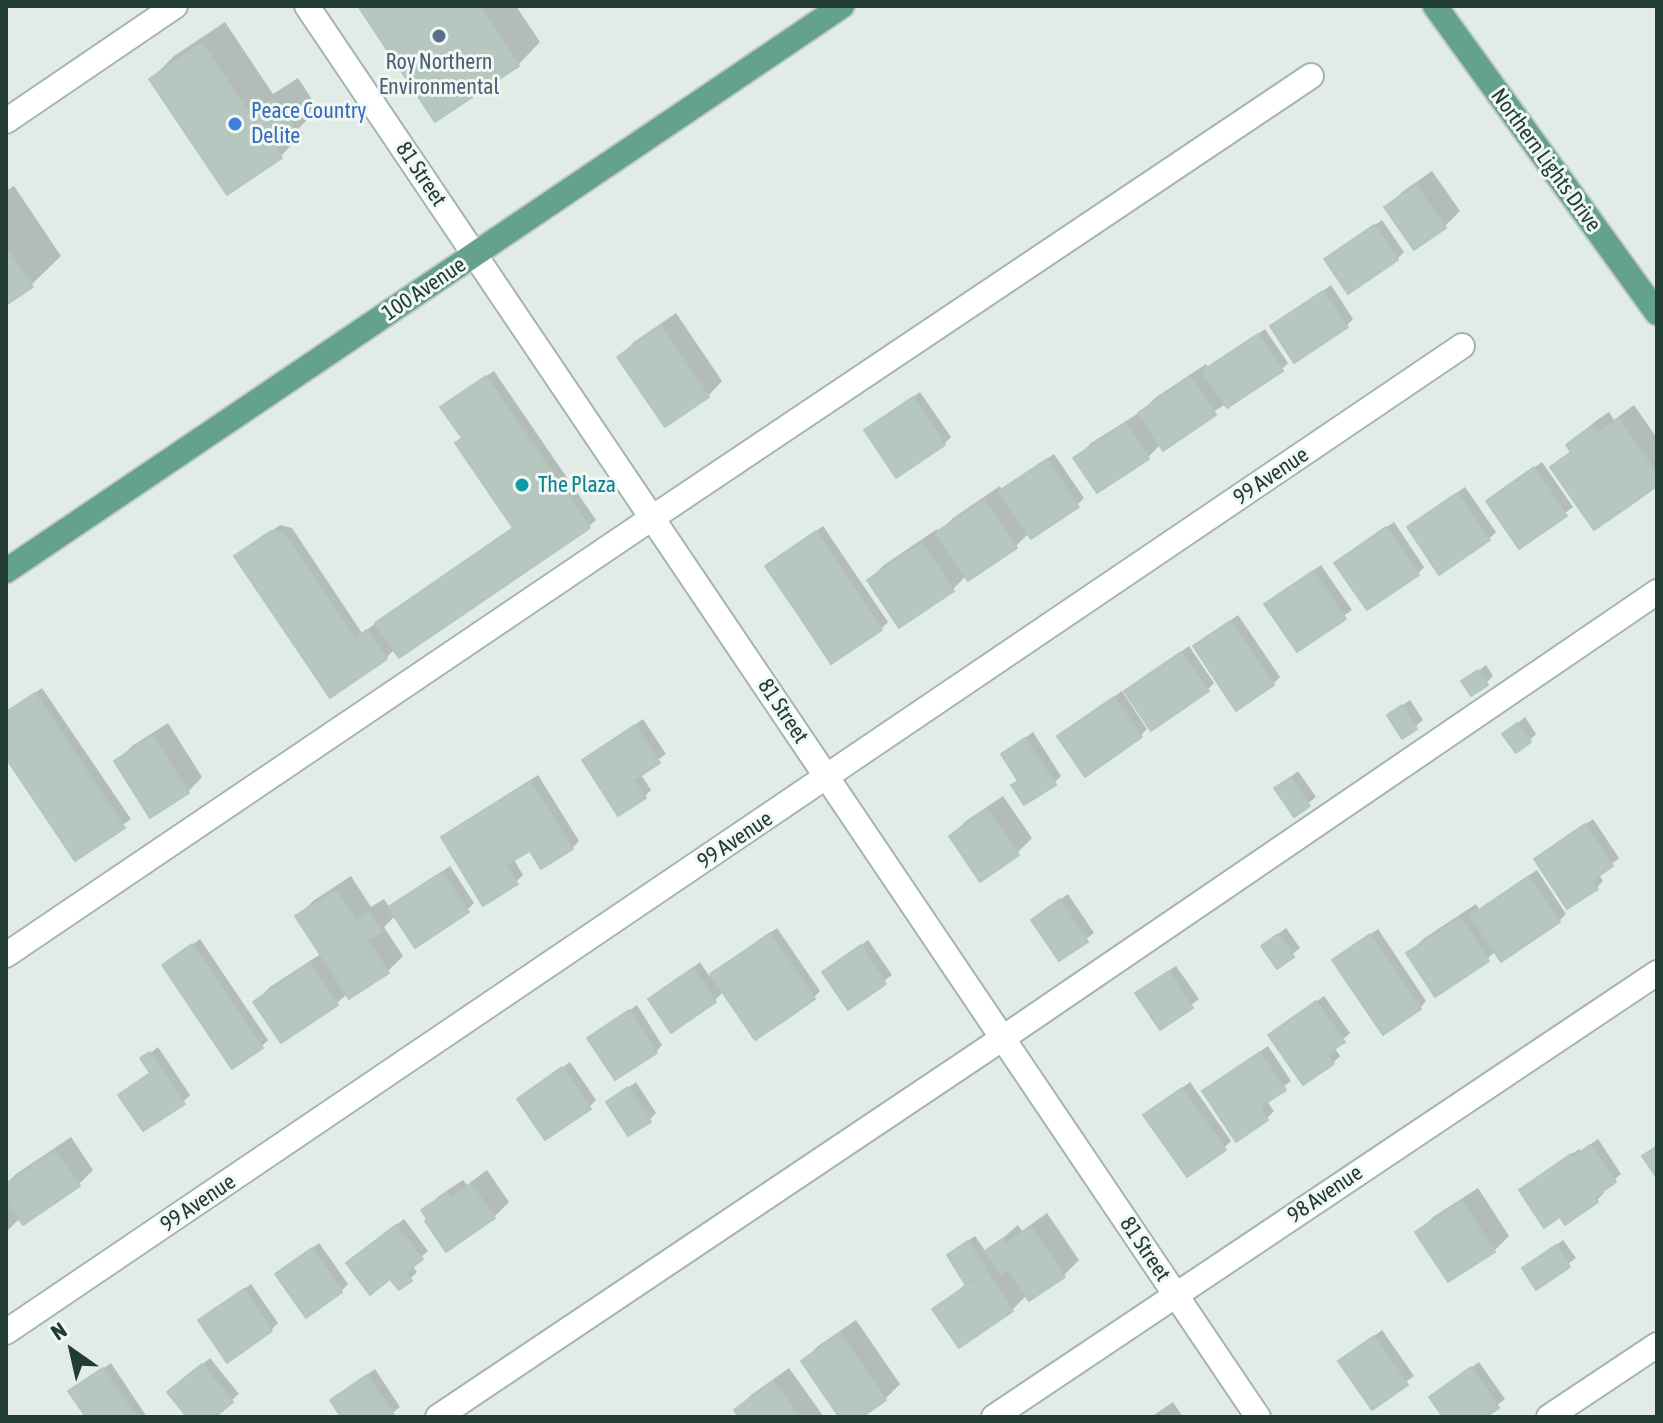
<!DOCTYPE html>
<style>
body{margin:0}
#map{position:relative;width:1663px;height:1423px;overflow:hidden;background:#e1ece6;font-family:"Asap Condensed",sans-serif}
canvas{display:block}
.frame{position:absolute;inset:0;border:8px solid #213d33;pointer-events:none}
.north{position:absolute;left:32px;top:1311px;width:80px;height:80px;-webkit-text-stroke:6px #f1f8f4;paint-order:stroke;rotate:326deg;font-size:22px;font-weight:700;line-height:32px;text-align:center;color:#213d33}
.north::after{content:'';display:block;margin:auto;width:28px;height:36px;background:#213d33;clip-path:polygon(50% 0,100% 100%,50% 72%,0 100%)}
</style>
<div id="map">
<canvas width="1663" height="1423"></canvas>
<div class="frame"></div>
<div class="north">N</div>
</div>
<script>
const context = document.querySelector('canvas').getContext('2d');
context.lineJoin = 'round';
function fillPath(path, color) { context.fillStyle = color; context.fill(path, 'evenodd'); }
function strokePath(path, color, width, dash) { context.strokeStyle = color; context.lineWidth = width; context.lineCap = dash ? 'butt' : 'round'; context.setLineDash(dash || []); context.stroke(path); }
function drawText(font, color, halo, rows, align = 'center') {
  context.font = font + ' "Asap Condensed",sans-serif'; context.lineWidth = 6; context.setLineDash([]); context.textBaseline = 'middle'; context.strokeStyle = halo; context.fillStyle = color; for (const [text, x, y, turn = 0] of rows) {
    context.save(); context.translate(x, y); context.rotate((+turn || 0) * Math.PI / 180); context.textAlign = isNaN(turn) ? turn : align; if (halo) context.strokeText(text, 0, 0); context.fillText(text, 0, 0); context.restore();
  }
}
const shadow = new Path2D(`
 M361 6H516L540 42 518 65Z
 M225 22 273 94 298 78 318 109 299 128 303 133 281 156 227 192 151 79 174 56Z
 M1432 171 1460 211 1445 226 1415 247 1387 207 1402 192Z
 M14 186 61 256 31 285 6 302V191Z
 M1382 220 1404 252 1397 259H1326Z
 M1331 285 1353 319 1346 326H1273Z
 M676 313 722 381 708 396 619 357 634 342Z
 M1265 329 1288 363 1281 370 1161 444 1148 457 1098 491 1076 458 1091 443 1142 411 1155 398 1206 364 1209 368Z
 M494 371 596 520 589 526 395 649 386 658 330 695 244 550 280 525 292 528 362 633 514 527 463 437 450 401Z
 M920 392 951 437 944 444 866 431Z
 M1634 405 1657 438V484L1553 467 1573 451 1575 438 1597 420 1609 412 1614 420Z
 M1054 454 1084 498 1077 505 1029 533 1016 546 967 575 953 589 900 625 869 580 884 565 937 529 939 532 953 518 1000 486 1002 490Z
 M1542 462 1573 507 1519 547 1488 501Z
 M1465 487 1496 532 1489 539 1409 527Z
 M1394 522 1424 567 1418 574 1337 563Z
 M823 526 888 622 881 629 768 566Z
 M1321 565 1352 610 1297 649 1267 604Z
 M1238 615 1280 677 1273 684 1195 646Z
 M1189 646 1214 683 1207 690 1127 691Z
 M1486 665 1493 676 1486 683 1464 682Z
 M42 688 131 819 76 858 6 754V714Z
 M1122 691 1147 729 1140 736H1060Z
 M1410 700 1423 720 1403 737 1389 715Z
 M1525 717 1536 734 1530 740 1505 734Z
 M643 719 666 754 640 773 651 790 644 797 584 760Z
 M168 723 202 777 188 792 117 761 132 746Z
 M1033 732 1061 776 1054 783 1014 785 1019 779 1003 754Z
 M1298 771 1316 797 1294 814 1277 788Z
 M538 775 579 841 572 848H530L513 858 523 875 516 882 444 837Z
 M1003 796 1032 838 1017 853 951 836 966 821Z
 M1593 819 1619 858 1599 874 1603 881 1596 888 1536 859Z
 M450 866 474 903 467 910 396 915 384 927 403 956 388 971 350 996 348 993 337 1003 255 1002 270 987 322 953 298 916 313 901 351 876 371 907 384 899 390 908Z
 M1537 870 1566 914 1559 921 1496 951 1487 959 1408 954 1423 939 1476 904 1479 909Z
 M1068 894 1094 933 1060 959 1033 920Z
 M777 928 820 991 813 998 724 991 715 1000 650 999 700 962 710 977 720 967Z
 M1286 928 1300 948 1278 966 1263 946Z
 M1378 929 1426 1001 1420 1008 1335 960Z
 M200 939 268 1040 261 1047 165 965Z
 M868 940 892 975 848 1007 824 972Z
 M1176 966 1199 999 1161 1027 1145 987Z
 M1324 996 1350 1033 1334 1047 1340 1056 1333 1063 1270 1035Z
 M637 1005 662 1045 656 1052 590 1038Z
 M1268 1046 1291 1081 1266 1100 1274 1111 1267 1118 1204 1091Z
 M158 1047 190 1095 183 1102 121 1095 152 1072 143 1059Z
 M570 1062 596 1100 589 1107 519 1099Z
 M636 1082 656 1113 649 1120 608 1102Z
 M1190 1082 1231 1141 1224 1148 1146 1115Z
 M71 1137 93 1170 78 1185 20 1218 6 1232V1184L16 1174Z
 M1598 1139 1621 1174 1602 1190 1604 1193 1597 1200 1565 1222 1528 1184 1579 1149 1581 1151Z
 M487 1170 509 1202 494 1217 430 1219 424 1211 439 1196 463 1180 467 1185Z
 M1478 1188 1509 1236 1494 1251 1418 1232 1433 1217Z
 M1047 1213 1079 1260 1064 1275 1030 1298 1027 1295 1012 1310 935 1309 967 1283 949 1256 956 1249 975 1236 986 1252 1018 1225 1022 1231Z
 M404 1219 428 1251 412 1265 417 1272 410 1279 391 1276 355 1256Z
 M1563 1240 1576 1258 1537 1287 1524 1268Z
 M319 1243 348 1284 341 1291 278 1274Z
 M251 1284 278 1323 271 1330 200 1320Z
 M856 1320 900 1384 885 1399 859 1417H842L803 1361 818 1346Z
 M1382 1330 1414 1376 1373 1407 1341 1361Z
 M210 1358 239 1394 212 1417H190L177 1386Z
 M1479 1362 1505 1399 1482 1417H1445L1439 1390Z
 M111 1363 147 1417H88L71 1391Z
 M789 1368 824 1417H742L736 1410 751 1395Z
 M375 1369 400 1407 387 1417H344L332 1400Z
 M1173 1402 1183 1417H1151Z`);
const building = new Path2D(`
 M358 6H479L519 66 435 122Z
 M202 43 250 115 274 99 297 133 275 148 282 158 227 195 149 79Z
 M1416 185 1446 228 1414 250 1384 207Z
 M1374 225 1398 260 1348 294 1324 259Z
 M6 247 33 287 6 305Z
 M1323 291 1348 327 1294 363 1270 326Z
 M661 326 709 397 665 427 617 357Z
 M1258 334 1283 371 1227 408 1202 371Z
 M486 376 590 528 399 658 375 623 513 528 455 443 462 438 440 407Z
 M1190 377 1216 415 1163 451 1138 413Z
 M913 397 945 445 896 478 864 430Z
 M1619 419 1657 474V486L1629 506 1579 435 1593 426 1598 433Z
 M1126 423 1149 459 1097 493 1073 458Z
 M1579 435 1629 506 1594 530 1550 467 1571 452 1566 445Z
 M1047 459 1079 507 1031 539 999 491Z
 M1534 467 1567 516 1519 549 1486 501Z
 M1457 493 1490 540 1439 575 1407 527Z
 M984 500 1017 548 968 581 935 533Z
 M1386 527 1419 575 1367 610 1334 563Z
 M271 531 285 535 355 638 367 630 387 659 330 698 234 556Z
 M816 531 848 580 798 614 765 566Z
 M922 543 954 591 899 628 867 580Z
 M1313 571 1346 619 1297 652 1264 604Z
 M848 580 882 630 831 664 798 614Z
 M1230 621 1274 685 1236 711 1193 646Z
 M1181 652 1209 691 1151 731 1124 691Z
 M1478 670 1488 685 1471 696 1461 681Z
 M35 693 125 828 75 861 6 758V712Z
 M1114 697 1142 737 1085 777 1057 736Z
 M1402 705 1417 729 1402 739 1387 715Z
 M1517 723 1531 742 1516 753 1502 734Z
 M635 725 660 763 634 780 646 798 618 816 582 760Z
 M153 736 189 793 150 818 114 761Z
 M1025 738 1056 785 1024 805 1011 785 1018 781 1001 754Z
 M1291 777 1310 806 1294 817 1274 788Z
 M530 781 573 849 541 869 530 851 506 865 518 884 483 906 441 837Z
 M987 809 1019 855 980 882 949 836Z
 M1585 824 1613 866 1592 881 1598 889 1567 909 1534 859Z
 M442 872 469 912 415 948 388 907Z
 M1529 876 1560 922 1501 962 1470 916Z
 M336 890 356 921 369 912 382 932 368 940 389 973 349 999 295 916Z
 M1060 899 1088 942 1059 961 1031 920Z
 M1460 918 1489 961 1435 997 1406 953Z
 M770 933 815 999 785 1020 740 954Z
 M1278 934 1294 957 1277 969 1261 946Z
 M1370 934 1421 1009 1383 1035 1332 960Z
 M192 944 263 1048 232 1069 162 965Z
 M861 945 886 984 848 1010 822 972Z
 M740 954 785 1020 755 1040 710 974Z
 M310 963 338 1005 281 1043 253 1002Z
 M693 968 716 1002 671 1033 648 999Z
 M1169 971 1193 1008 1160 1030 1135 993Z
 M1316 1001 1345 1042 1327 1054 1334 1064 1303 1085 1268 1035Z
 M629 1010 657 1053 615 1080 587 1038Z
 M150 1052 185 1104 143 1131 118 1095 150 1073 140 1058Z
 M1260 1052 1286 1090 1260 1107 1268 1120 1236 1142 1202 1091Z
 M562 1067 591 1109 545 1140 517 1099Z
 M628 1087 651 1122 628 1136 606 1102Z
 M1182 1088 1226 1150 1187 1177 1143 1115Z
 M1590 1145 1616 1182 1595 1197 1598 1202 1565 1225 1560 1217 1544 1228 1519 1190 1571 1154 1573 1157Z
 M1657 1146V1178L1642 1156Z
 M55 1151 80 1186 23 1225 6 1200V1184Z
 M471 1184 495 1218 446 1252 425 1221 427 1219 421 1210 447 1193 451 1198Z
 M1462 1201 1495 1252 1448 1282 1415 1232Z
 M396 1225 423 1259 405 1273 412 1281 399 1290 390 1279 370 1295 346 1263Z
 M1031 1227 1065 1277 1029 1301 1007 1269 1001 1274 985 1251 1002 1239 1006 1244Z
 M968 1241 987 1269 965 1284 947 1255Z
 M1556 1245 1570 1267 1536 1290 1522 1268Z
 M312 1248 342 1292 306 1318 275 1274Z
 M987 1272 1013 1311 959 1348 932 1309Z
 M244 1289 272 1331 227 1363 198 1320Z
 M840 1333 886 1400 862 1417H839L801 1361Z
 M1374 1336 1408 1385 1372 1410 1338 1361Z
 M202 1364 233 1402 215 1417H187L167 1392Z
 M1471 1367 1499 1408 1486 1417H1443L1429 1397Z
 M103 1368 136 1417H86L68 1391Z
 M367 1375 394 1415 341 1417 330 1400Z
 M773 1381 799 1417H739L734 1410Z`);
const minor = new Path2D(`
 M307 6 1258 1417
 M6 121 175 6
 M6 955 652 518 1311 76
 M6 1332 1462 346
 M438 1417 1003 1038 1657 592
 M994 1417 1657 973
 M1549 1417 1657 1345`);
const major = new Path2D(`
 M1435 6 1657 313
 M6 571 842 6`);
const markers = [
 [439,36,8,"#5c6f8a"],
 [235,124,8,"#3f7fe0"],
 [522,485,8,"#0f9aa8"]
];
const serviceNames = [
 ["Roy Northern",439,62],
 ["Environmental",439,87]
];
const shopNames = [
 ["Peace Country",251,111],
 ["Delite",251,136]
];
const streetNames = [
 ["Northern Lights Drive",1546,160,54],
 ["81 Street",421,174,56],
 ["100 Avenue",424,289,-34],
 ["99 Avenue",1271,476,-34],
 ["81 Street",783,711,56],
 ["99 Avenue",735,840,-34],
 ["98 Avenue",1325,1194,-34],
 ["99 Avenue",198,1203,-34],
 ["81 Street",1145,1249,56]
];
const cultureNames = [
 ["The Plaza",538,485]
];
fillPath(shadow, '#0003');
fillPath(building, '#b6c7bf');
strokePath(building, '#b3c6bc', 2);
strokePath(minor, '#a4b4ad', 28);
strokePath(major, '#c1c9c6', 28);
strokePath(minor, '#fff', 24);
strokePath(major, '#64a28d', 24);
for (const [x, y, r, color] of markers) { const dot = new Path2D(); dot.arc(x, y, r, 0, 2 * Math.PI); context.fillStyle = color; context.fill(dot); strokePath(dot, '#f1f8f4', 3); }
drawText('22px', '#4e5e75', '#f1f8f4', serviceNames);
drawText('22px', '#366cbe', '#f1f8f4', shopNames, 'left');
drawText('22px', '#213d33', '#f1f8f4', streetNames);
drawText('22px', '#0d838f', '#f1f8f4', cultureNames, 'left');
</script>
